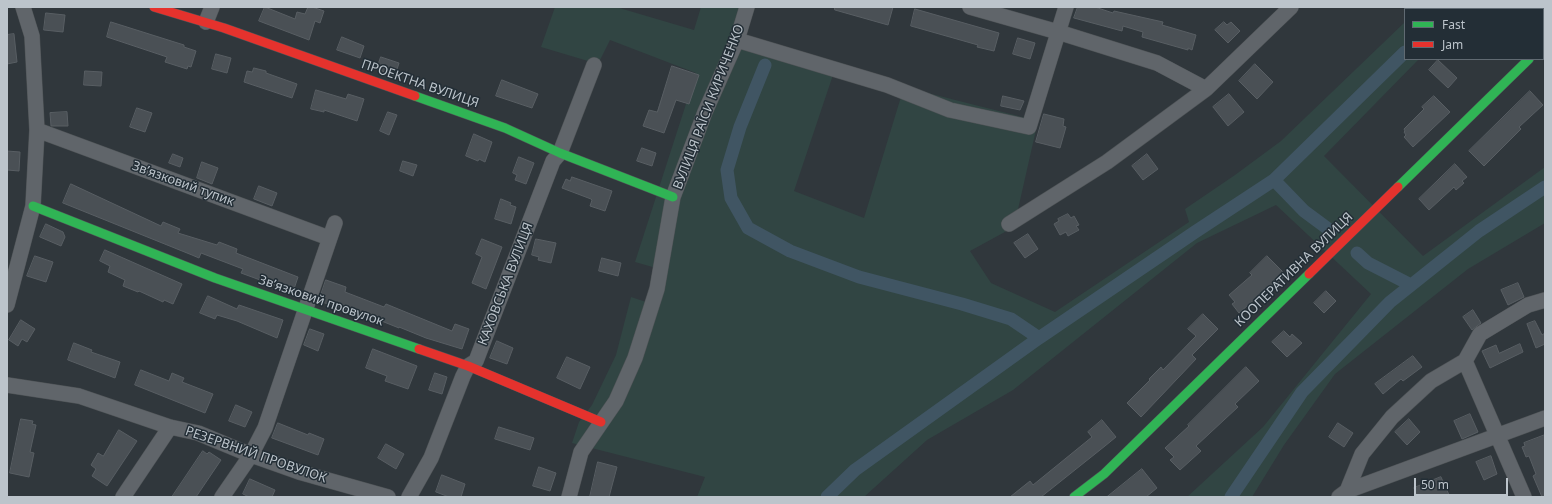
<!DOCTYPE html>
<meta charset="utf-8">
<style>
body{margin:0}
#map{position:relative;width:1552px;height:504px;overflow:hidden;background:#30373c;font-family:"Noto Sans",sans-serif}
canvas{display:block}
.frame{position:absolute;inset:0;border:8px solid #bcc4cb;pointer-events:none}
.legend{position:absolute;left:1404px;top:8px;width:140px;height:52px;box-sizing:border-box;background:#232e36;border:1px solid #606a72;margin:0;padding:5px 7px;list-style:none;font-size:12px;color:#bcc4cb}
.legend li{display:flex;align-items:center;gap:8px;height:20px}
.legend b{width:20px;border:1px solid #606a72}
.scale{position:absolute;left:1414px;top:478px;width:94px;height:18px;box-sizing:border-box;border:2px solid #bcc4cb;border-top:0;padding-left:5px;font-size:12px;line-height:14px;white-space:nowrap;color:#bcc4cb;-webkit-text-stroke:3px #232e36;paint-order:stroke}
</style>
<div id="map">
<canvas width="1552" height="504"></canvas>
<div class="frame"></div>
<ul class="legend">
<li><b style="height:5px;background:#30b455"></b>Fast</li>
<li><b style="height:5px;background:#e5322d"></b>Jam</li>
</ul>
<div class="scale">50 m</div>
</div>
<script>
const context = document.querySelector('canvas').getContext('2d');
context.lineJoin = 'round';
function fillPath(path, color) { context.fillStyle = color; context.fill(path, 'evenodd'); }
function strokePath(path, color, width, dash) { context.strokeStyle = color; context.lineWidth = width; context.lineCap = dash ? 'butt' : 'round'; context.setLineDash(dash || []); context.stroke(path); }
function drawText(font, color, halo, rows, align = 'center') {
  context.font = font + ' "Noto Sans",sans-serif'; context.lineWidth = 3; context.setLineDash([]); context.textBaseline = 'middle'; context.strokeStyle = halo; context.fillStyle = color; for (const [text, x, y, turn = 0] of rows) {
    context.save(); context.translate(x, y); context.rotate((+turn || 0) * Math.PI / 180); context.textAlign = isNaN(turn) ? turn : align; if (halo) context.strokeText(text, 0, 0); context.fillText(text, 0, 0); context.restore();
  }
}
const green = new Path2D(`
 M555 7H616L694 30 701 7H755L746 35 836 66 794 191 864 218 904 87 1038 121 1014 227 970 251 991 283 1055 312 1189 222 1185 209 1235 175 1281 141 1405 22V59H1419L1324 156 1423 256 1545 167V223L1468 269 1335 374 1284 445 1252 497H1187L1263 427 1371 294 1276 205 1197 243 1013 390 927 440 864 497H697L705 477 572 443 579 422 592 405 616 355 631 297 646 302 656 268 635 262 696 73 610 40 598 64 541 47Z
 M1421 7H1470L1468 9H1419Z`);
const canal = new Path2D(`
 M1449 9 1451 7
 M765 65 740 127 727 170 731 198 748 228 790 251 859 277 962 304 1011 319 1039 338
 M1274 180 1304 211 1331 231
 M1357 253 1368 263 1411 285
 M827 497 855 470 1039 338 1195 232 1274 180 1405 52
 M1231 497 1302 392 1390 302 1479 231 1545 187`);
const building = new Path2D(`
 M265 7 295 19 297 12 305 14 308 7H312L324 11 320 23 315 21 309 40 259 21Z
 M835 7H893L888 25 835 10Z
 M1078 7H1095L1113 13 1114 11 1163 22 1162 25 1196 35 1192 50 1188 48V50L1142 37 1143 32 1123 26 1122 31 1074 18Z
 M915 9 999 33 994 51 977 47 978 45 911 26Z
 M46 13 65 15 63 32 44 30Z
 M111 22 184 45V47L196 51 191 67 188 66 187 69 165 62 167 57 107 37Z
 M1224 22 1227 25 1231 22 1240 31 1228 43 1215 30Z
 M14 34 17 62 7 64V35Z
 M342 37 364 46 360 58 337 50Z
 M1018 38 1035 43 1030 59 1013 54Z
 M216 54 231 58 227 73 212 69Z
 M381 57 399 63 395 76 377 69Z
 M1438 60 1457 78 1448 88 1429 70Z
 M1255 64 1273 82 1257 99 1239 81Z
 M672 66 699 75 689 104 676 100 664 133 643 126 649 110 657 112Z
 M254 68 266 71V73L297 84 292 98 244 82 247 71 252 72Z
 M85 71 102 72 101 86 84 85Z
 M502 80 538 94 532 108 496 96Z
 M316 90 346 99 348 94 364 99 357 121 324 110V112L311 109Z
 M1530 91 1543 105 1519 127 1521 129 1484 166 1469 151Z
 M1229 94 1244 112 1228 126 1213 107Z
 M1003 96 1024 101 1020 110 1001 106Z
 M1434 96 1450 112 1413 147 1404 137 1406 135 1404 132 1405 131 1404 129 1424 109 1422 107Z
 M137 108 152 113 145 132 130 127Z
 M67 112 68 126H51L50 113Z
 M388 112 397 115 389 135 380 131Z
 M1044 114 1064 119 1063 126 1066 127 1060 148 1036 142Z
 M474 134 492 142 485 162 479 159 478 161 466 156Z
 M642 148 656 153 652 166 637 161Z
 M7 151 20 152 19 171 7 170Z
 M173 154 183 158 180 167 169 163Z
 M1147 154 1158 169 1143 180 1132 166Z
 M519 157 534 163 526 184 515 180 517 175 513 173Z
 M403 161 417 165 413 176 400 171Z
 M202 162 218 168 212 184 197 178Z
 M1455 164 1467 177 1462 181 1464 183 1456 190 1454 187 1429 210 1419 199Z
 M572 177 612 191 605 211 590 206 592 200 591 199 562 188 566 179 570 181Z
 M71 184 161 226 163 222 180 229 178 233 217 245 219 242 237 249 236 253 298 277 293 292 241 273 243 269 201 253 199 258 192 255 63 203Z
 M259 186 277 193 272 206 254 199Z
 M501 199 511 203 510 205 516 207 511 224 495 219Z
 M1068 214 1071 218 1074 216 1079 225 1076 226 1079 230 1068 236 1066 232 1060 235 1054 224 1059 221 1058 219Z
 M46 224 63 232 65 237 61 246 40 237Z
 M1028 234 1038 249 1025 258 1014 243Z
 M482 239 502 247 486 289 472 283 482 257 476 254Z
 M536 239 556 243 551 263 538 260 539 257 532 255Z
 M105 250 182 284 173 304 164 300 163 302 139 291 138 292 123 286 125 280 108 272 110 266 100 261Z
 M35 256 53 262 46 282 27 276Z
 M1267 256 1286 275 1269 292 1266 289 1239 313 1232 304 1235 302 1229 295 1252 275 1250 273Z
 M602 258 621 263 618 276 599 271Z
 M326 280 346 287 345 292 384 307 386 304 452 331 455 324 469 329 462 349 426 338 399 327V328L369 316 368 318 334 305V306L319 301Z
 M1518 283 1524 297 1508 305 1501 290Z
 M1326 291 1336 301 1324 313 1314 303Z
 M208 296 237 309 239 305 283 320 277 338 237 321 217 315 215 319 200 313Z
 M1473 310 1481 323 1472 330 1463 317Z
 M1203 314 1218 329 1192 355 1196 359 1141 417 1127 403 1150 380 1149 379 1161 367 1163 370 1196 336 1188 329Z
 M21 320 35 329 27 342 22 339 18 346 9 340Z
 M1535 321 1542 335 1545 333V344L1536 348 1527 324Z
 M310 329 324 334 318 351 304 345Z
 M1284 331 1290 337 1292 334 1302 343 1287 357 1272 342Z
 M497 341 513 348 507 364 490 358Z
 M74 343 92 350 91 352 120 362 115 378 68 360Z
 M1520 344 1523 352 1490 368 1482 351 1496 345 1499 353Z
 M373 349 417 366 408 389 385 381 387 376 366 368Z
 M1413 356 1422 367 1403 381 1401 379 1383 394 1375 384Z
 M567 357 590 367 580 389 557 378Z
 M1246 367 1259 381 1235 404 1238 407 1196 446 1201 451 1180 470 1170 460 1174 457 1165 448 1189 426 1188 425Z
 M141 370 169 381 172 373 184 378 182 382 213 394 205 413 135 385Z
 M435 373 447 377 442 394 429 390Z
 M236 405 252 412 245 427 229 421Z
 M1470 414 1478 432 1462 439 1454 421Z
 M21 419 33 421 32 424 36 425 30 452 34 453 29 477 10 473Z
 M1409 419 1420 432 1407 445 1395 432Z
 M1102 420 1116 437 1105 446 1041 497H1010L1030 481 1033 485 1092 437 1088 432Z
 M278 423 308 435 309 433 324 439 318 455 272 438Z
 M1338 423 1353 433 1344 447 1329 437Z
 M499 427 534 438 530 450 495 439Z
 M119 430 137 441 107 486 92 476 96 469 91 465 98 453 103 456Z
 M1545 435V497H1542L1533 476 1536 474 1529 456 1526 457 1522 447 1525 446 1524 443Z
 M386 444 404 454 396 469 378 458Z
 M203 451 207 454 209 452 221 460 196 497H172Z
 M1491 456 1497 474 1484 480 1476 462Z
 M598 462 617 467 609 497H590Z
 M539 467 556 473 550 491 533 486Z
 M1142 469 1157 488 1146 497H1107Z
 M442 475 465 484 461 497H449L436 492Z
 M1441 477 1450 497H1417L1414 488Z
 M250 479 275 490 272 497H249L243 494Z`);
const street = new Path2D(`
 M970 7 1058 32 1157 63 1206 89
 M206 22 212 7
 M737 40 887 85 950 110 1029 127 1066 7
 M37 130 329 238
 M1009 224 1107 162 1206 89 1291 7
 M7 305 33 206 37 130 32 36 23 7
 M1465 361 1524 497
 M7 385 79 396 170 427 198 433 251 455 299 472 388 497
 M1347 491 1545 418
 M123 497 170 427
 M222 497 251 455 265 428 335 223
 M409 497 431 458 463 376 468 366 476 361 553 161 560 153 594 65
 M569 497 581 452 616 401 635 358 657 289 673 197 705 112 737 40 747 7
 M1339 497 1347 491 1362 454 1392 417 1431 381 1465 361 1480 334 1528 305 1545 300`);
const fast = new Path2D(`
 M1543 46 1545 45
 M415 96 505 128 560 153 673 197
 M1398 187 1529 59
 M33 206 215 278 419 349
 M1074 497 1104 474 1309 274`);
const jam = new Path2D(`
 M154 7 224 28 415 96
 M1309 274 1398 187
 M419 349 468 366 601 422`);
const streetNames = [
 ["ПРОЕКТНА ВУЛИЦЯ",420,84,19],
 ["ВУЛИЦЯ РАЇСИ КИРИЧЕНКО",709,107,-69],
 ["Звʼязковий тупик",183,184,20],
 ["КООПЕРАТИВНА ВУЛИЦЯ",1294,270,-44],
 ["КАХОВСЬКА ВУЛИЦЯ",506,284,-69],
 ["Звʼязковий провулок",321,301,19],
 ["РЕЗЕРВНИЙ ПРОВУЛОК",256,455,19]
];
fillPath(green, '#314543');
strokePath(canal, '#405563', 13);
fillPath(building, '#4a5055');
strokePath(building, '#585e63', 1);
strokePath(street, '#4e5356', 16);
strokePath(fast, '#4e5356', 10);
strokePath(jam, '#4e5356', 10);
strokePath(street, '#60656a', 15);
strokePath(fast, '#30b455', 9);
strokePath(jam, '#e5322d', 9);
drawText('13px', '#bcc4cb', '#232e36', streetNames);
</script>
